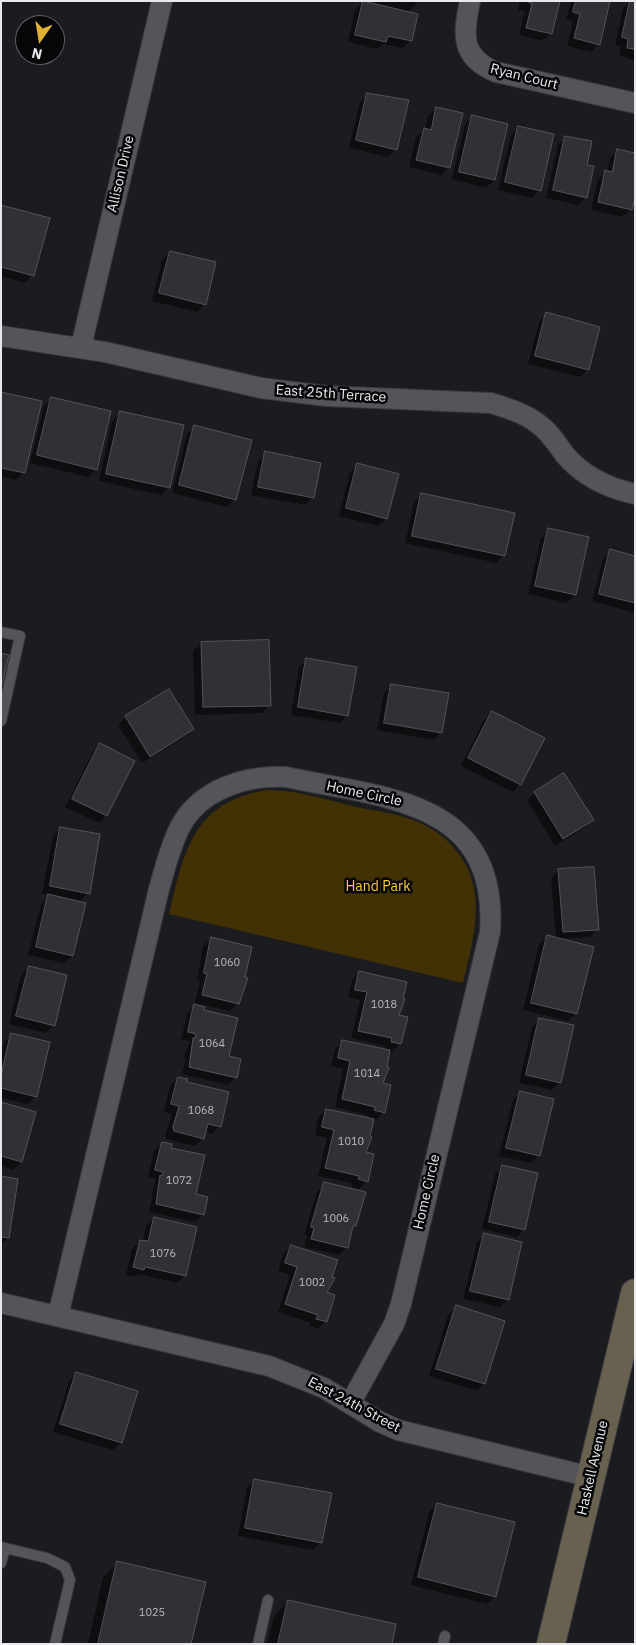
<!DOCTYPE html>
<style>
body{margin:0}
#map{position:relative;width:636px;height:1645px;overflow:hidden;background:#1b1c20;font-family:"IBM Plex Sans",sans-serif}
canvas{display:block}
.frame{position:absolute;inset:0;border:2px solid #e8e9ec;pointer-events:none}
.north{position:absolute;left:15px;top:15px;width:50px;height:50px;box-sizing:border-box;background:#060708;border:1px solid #606163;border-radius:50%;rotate:193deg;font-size:14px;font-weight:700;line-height:20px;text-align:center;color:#e8e9ec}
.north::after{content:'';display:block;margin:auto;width:18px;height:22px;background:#deb133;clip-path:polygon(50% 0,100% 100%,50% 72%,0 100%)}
</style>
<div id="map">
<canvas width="636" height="1645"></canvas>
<div class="frame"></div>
<div class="north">N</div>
</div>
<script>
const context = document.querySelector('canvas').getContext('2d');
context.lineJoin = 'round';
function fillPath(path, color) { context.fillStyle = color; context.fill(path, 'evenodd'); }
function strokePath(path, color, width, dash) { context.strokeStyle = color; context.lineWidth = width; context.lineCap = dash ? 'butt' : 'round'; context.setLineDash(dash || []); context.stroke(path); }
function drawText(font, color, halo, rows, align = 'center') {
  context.font = font + ' "IBM Plex Sans",sans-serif'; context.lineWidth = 5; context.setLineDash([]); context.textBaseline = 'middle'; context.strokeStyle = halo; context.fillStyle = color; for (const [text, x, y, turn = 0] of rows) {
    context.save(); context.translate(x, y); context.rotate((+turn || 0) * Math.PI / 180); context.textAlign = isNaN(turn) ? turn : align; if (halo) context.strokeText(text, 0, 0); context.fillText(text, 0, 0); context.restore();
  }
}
const green = new Path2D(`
 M267 790C299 790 330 801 361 808 378 811 397 814 413 820 429 826 443 835 454 848 489 888 474 936 463 983L169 914C184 851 193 802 267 790Z`);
const shadow = new Path2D(`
 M364 1H418L408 13 411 40 403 48 383 44 377 49 348 42 355 10Z
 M520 1H559L551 33 543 41 519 35 525 11 518 10Z
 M571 1H609L599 44 591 52 567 46 573 21 566 20Z
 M630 1H635V61L619 55 621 46 615 45 623 8Z
 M368 94 396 149 388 157 349 148 360 102Z
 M436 108 449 167 441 175 409 167 416 137 425 130 428 116Z
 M473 116 507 125 494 180 486 188 452 179 465 124Z
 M519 127 540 190 532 198 498 190 511 135Z
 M566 137 586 197 578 205 546 198 558 145Z
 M618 150 631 209 623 217 591 210 598 179 607 172 610 158Z
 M1 206 32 275 25 283 1 276Z
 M170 252 205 304 197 312 152 301 162 260Z
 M546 314 588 369 580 377 528 364 539 322Z
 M1 394 24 472 16 480 1 477Z
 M51 398 96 469 88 477 30 463 44 406Z
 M120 413 169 487 161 495 99 481 112 421Z
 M195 427 235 499 227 507 172 493 187 434Z
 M266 453 312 498 305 505 251 495 258 461Z
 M358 465 386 519 378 526 339 516 350 472Z
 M422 494 504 555 496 563 405 543 414 502Z
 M549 530 587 538 575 595 567 603 528 594 541 538Z
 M611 551 635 557V613L592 601 603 559Z
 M201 643 270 705 262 713 195 715 193 651Z
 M307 659 347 715 340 723 291 715 299 667Z
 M392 685 441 732 433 740 377 730 384 693Z
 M492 713 520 784 513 792 461 766 484 720Z
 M126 717 193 729 185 737 142 763 118 725Z
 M100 744 106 816 99 823 65 807 93 752Z
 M535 793 592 820 584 828 555 846 527 800Z
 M60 828 88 893 81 901 73 899 72 956 64 963 28 955 41 904 49 895 42 894 53 836Z
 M559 870 598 929 590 937 560 939 576 1013 568 1021 523 1010 539 944 547 937 556 939 551 878Z
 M211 939 246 978 238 1003 230 1011 195 1003 200 981 197 980 203 946Z
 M29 967 54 1025 46 1033 9 1024 21 975Z
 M359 972 398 1016 400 1044 392 1052 389 1051 381 1084 384 1112 376 1120 372 1119 365 1153 367 1181 359 1189 351 1187 352 1183 318 1176 327 1138 315 1135 318 1118 326 1110 367 1119 368 1115 335 1107 343 1069 331 1066 335 1049 343 1041 384 1050 385 1046 351 1038 360 1000 348 997 352 980Z
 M195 1006 203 1011 227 1057 236 1077 228 1085 182 1074 186 1058 184 1057 190 1041 181 1040 187 1014Z
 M539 1019 560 1082 552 1090 519 1083 532 1027Z
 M12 1035 36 1096 28 1104 1 1098V1053L4 1042Z
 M178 1078 186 1083 220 1126 212 1134 205 1132 203 1138 195 1146 166 1139 165 1136 172 1114 164 1112 170 1086Z
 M520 1093 539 1155 531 1163 499 1156 513 1100Z
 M1 1104 35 1113 21 1162 13 1170 1 1166Z
 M162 1143 170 1149 195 1195 203 1215 195 1222 149 1212 153 1195H151L156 1179 148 1177 154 1151Z
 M503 1166 524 1229 517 1237 482 1229 495 1174Z
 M1 1178 8 1238 1 1244Z
 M325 1184 355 1226 351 1230 347 1247 339 1255 304 1247 307 1235H304L317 1191Z
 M154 1218 184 1276 177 1283 138 1274 135 1277 126 1275 132 1249 140 1241 143 1242 146 1226Z
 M485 1234 508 1299 500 1307 463 1299 477 1242Z
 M291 1247 326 1293V1321L318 1329 309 1326 311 1323 278 1312 290 1275 278 1271 283 1254Z
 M456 1307 484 1383 477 1391 429 1376 448 1315Z
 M76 1373 121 1442 113 1450 53 1432 69 1381Z
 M254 1480 321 1542 313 1550 238 1536 247 1488Z
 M437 1504 495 1597 487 1604 411 1585 429 1512Z
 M118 1563 190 1644H88L103 1577Z
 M288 1601 390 1644H267L274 1616Z`);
const building = new Path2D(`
 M363 1 418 14 412 41 388 36 386 42 355 35Z
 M560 1 552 34 526 28 532 4 526 1Z
 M576 1H610L600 45 574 38 580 14 573 12Z
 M630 1H635V52L634 49 627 48 628 39 622 37Z
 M367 93 409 100 397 150 356 140Z
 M436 107 463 113 450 168 416 160 424 128 431 130Z
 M472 115 508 124 495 180 459 172Z
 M518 126 554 134 541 191 505 182Z
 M565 136 592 141 587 165 594 166 587 198 553 190Z
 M617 149 635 153V198L632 210 598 202 605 170 612 172Z
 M1 205 50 218 34 276 1 267Z
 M170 251 216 262 206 305 159 293Z
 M546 312 600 327 589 370 535 356Z
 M1 392 42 401 25 473 1 468Z
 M51 397 111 411 97 470 37 455Z
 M120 411 184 425 170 488 106 474Z
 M194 425 252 440 236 500 179 485Z
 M265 451 321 463 314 498 258 487Z
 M357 463 399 474 387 519 346 508Z
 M421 493 515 513 505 556 412 536Z
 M548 528 589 537 576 595 535 586Z
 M610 549 635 556V603L599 594Z
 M269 640 271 706 203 707 201 642Z
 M1 653 9 655 1 688Z
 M306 658 357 667 348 716 298 707Z
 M391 684 449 693 442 733 384 723Z
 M169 689 194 729 150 757 125 716Z
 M492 711 545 738 521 785 468 758Z
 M100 743 135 761 107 816 72 799Z
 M564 773 594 820 563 839 534 792Z
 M60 827 100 834 90 894 50 886Z
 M594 867 599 930 563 932 558 869Z
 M48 894 86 903 73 956 36 947Z
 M547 935 594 947 577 1014 531 1003Z
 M211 937 252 947 245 977 248 978 239 1004 202 995 207 974 204 973Z
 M29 966 67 975 55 1026 16 1016Z
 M359 971 407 982 403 999H405L399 1015 408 1017 401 1044 391 1042 392 1038 358 1031 367 992 355 990Z
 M194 1004 205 1007 204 1010 238 1018 229 1056 241 1059 237 1078 189 1067 193 1038H195L196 1034 188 1032Z
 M539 1018 574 1025 561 1083 526 1075Z
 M11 1033 50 1042 37 1097 1 1088V1076Z
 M342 1040 390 1050 387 1067 389 1068 383 1083 391 1085 385 1113 374 1110 375 1107 342 1099 350 1061 338 1058Z
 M178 1077 188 1079 187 1082 229 1092 221 1127 208 1124 204 1139 174 1131 173 1127 179 1106 171 1104Z
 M520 1091 554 1099 540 1156 506 1148Z
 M1 1102 36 1112 22 1162 1 1156Z
 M326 1109 374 1119 370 1136 372 1137 366 1152 374 1154 368 1182 358 1179 359 1176 325 1168 334 1130 322 1127Z
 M162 1142 172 1144 171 1148 205 1155 196 1194 208 1197 204 1215 156 1204 160 1175 162 1176 163 1172 155 1170Z
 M502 1165 538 1173 525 1230 489 1222Z
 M1 1176 18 1179 9 1238 1 1237Z
 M324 1182 366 1192 356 1226H353L348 1248 311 1239 314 1228 311 1227Z
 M154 1217 197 1227 186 1276 145 1267 144 1270 133 1267 140 1240 148 1241Z
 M484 1233 522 1242 509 1300 470 1291Z
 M291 1245 338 1260 332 1277 335 1278 327 1292 335 1295 327 1322 316 1319 318 1315 285 1304 297 1267 285 1263Z
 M456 1305 505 1321 485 1384 436 1369Z
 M76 1372 138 1391 122 1443 60 1424Z
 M254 1479 332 1493 322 1543 245 1528Z
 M437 1503 515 1522 496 1597 418 1577Z
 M117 1561 206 1582 191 1644H98Z
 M288 1600 396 1624 392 1644H278Z`);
const service = new Path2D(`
 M1 632 20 636 1 721
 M1 1547 47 1558 65 1567 70 1580 55 1644
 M1 1563 5 1548
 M258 1644 268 1600
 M443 1644 445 1636`);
const minor = new Path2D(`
 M470 1C463 34 460 57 496 72L635 103
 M1 336 105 352 261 388 326 396 491 403C507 408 524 413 537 423 549 431 557 444 565 455 583 476 608 488 635 494
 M81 347 162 1
 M1 1303 269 1366 324 1388 380 1422 398 1430 591 1477
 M58 1316 159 889C165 868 170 847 180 827 200 789 246 775 286 777 384 798 499 799 490 932L401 1304 394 1324 350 1404`);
const secondary = new Path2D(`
 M551 1644 635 1293`);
const numberNames = [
 ["1060",227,963],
 ["1018",384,1005],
 ["1064",212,1044],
 ["1014",367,1074],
 ["1068",201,1111],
 ["1010",351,1142],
 ["1072",179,1181],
 ["1006",336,1219],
 ["1076",163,1254],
 ["1002",312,1283],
 ["1025",152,1613]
];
const streetNames = [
 ["Ryan Court",524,77,14],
 ["Allison Drive",121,174,-77],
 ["East 25th Terrace",331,394,4],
 ["Home Circle",364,794,12],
 ["Home Circle",427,1192,-77],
 ["East 24th Street",354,1405,28],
 ["Haskell Avenue",593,1468,-77]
];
const parkNames = [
 ["Hand Park",378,887]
];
fillPath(green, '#413104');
fillPath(shadow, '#0007');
fillPath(building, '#303136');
strokePath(building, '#53545a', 1);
strokePath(service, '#38383c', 12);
strokePath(minor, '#38383c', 22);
strokePath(secondary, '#38383c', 30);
strokePath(service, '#53555a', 10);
strokePath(minor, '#53555a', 20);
strokePath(secondary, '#68614f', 28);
drawText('11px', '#babbbe', null, numberNames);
drawText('14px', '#e8e9ec', '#060708', streetNames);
drawText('14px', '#fdca3c', '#060708', parkNames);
</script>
